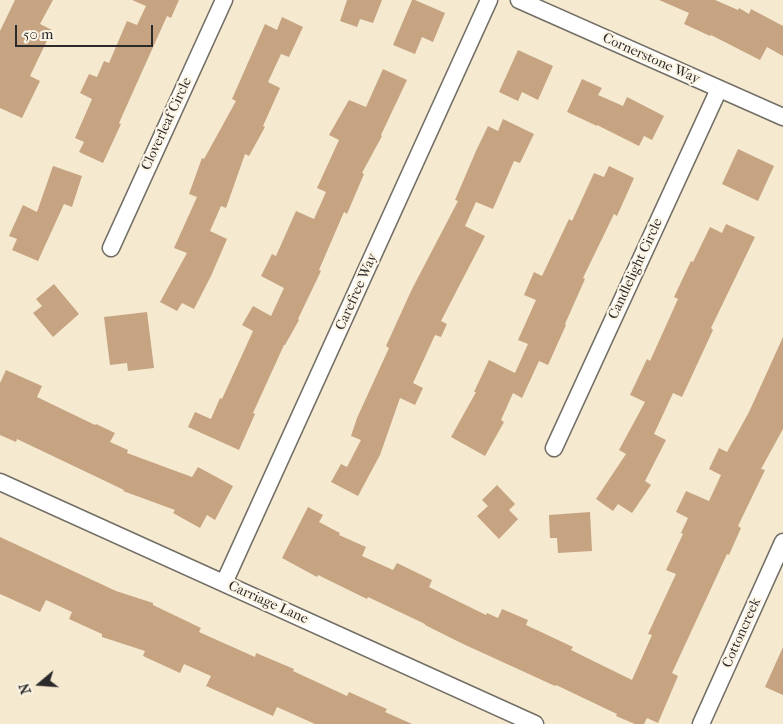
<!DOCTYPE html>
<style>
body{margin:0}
#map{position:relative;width:783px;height:724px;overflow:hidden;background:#f5e9d0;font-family:"IM FELL French Canon",serif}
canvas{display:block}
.north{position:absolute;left:15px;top:659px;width:50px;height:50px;-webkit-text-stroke:4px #fcf5e5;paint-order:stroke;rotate:252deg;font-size:14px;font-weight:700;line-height:20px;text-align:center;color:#2b2b2b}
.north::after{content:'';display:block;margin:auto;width:18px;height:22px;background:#2b2b2b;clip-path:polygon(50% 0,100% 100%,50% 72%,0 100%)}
.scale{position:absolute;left:15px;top:25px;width:138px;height:22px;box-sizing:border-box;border:2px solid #2b2b2b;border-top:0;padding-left:6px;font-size:15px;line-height:18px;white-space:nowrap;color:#2b2b2b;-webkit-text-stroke:4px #fcf5e5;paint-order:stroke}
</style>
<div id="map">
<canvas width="783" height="724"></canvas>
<div class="north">N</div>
<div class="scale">50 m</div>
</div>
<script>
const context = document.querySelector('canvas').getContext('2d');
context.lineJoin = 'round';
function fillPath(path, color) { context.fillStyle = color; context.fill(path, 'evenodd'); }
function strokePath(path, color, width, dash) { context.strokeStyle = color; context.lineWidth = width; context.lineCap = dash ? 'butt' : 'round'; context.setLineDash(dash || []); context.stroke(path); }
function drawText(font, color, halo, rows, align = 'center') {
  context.font = font + ' "IM FELL French Canon",serif'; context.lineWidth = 4.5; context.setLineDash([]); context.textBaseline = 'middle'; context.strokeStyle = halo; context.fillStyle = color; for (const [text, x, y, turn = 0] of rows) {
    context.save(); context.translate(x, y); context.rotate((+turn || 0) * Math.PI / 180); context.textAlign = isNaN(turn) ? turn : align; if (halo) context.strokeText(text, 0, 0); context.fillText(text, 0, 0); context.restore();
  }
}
const building = new Path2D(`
 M15 0H53L40 24 52 30 30 76 40 81 22 118 0 108V31Z
 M132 0H179L171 18 167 16 119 123 121 124 103 163 79 152 84 142 75 138 92 99 80 93 89 74 97 77 104 61 109 63 127 21 137 25 146 6Z
 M347 0H382L373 23 360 19 357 27 340 21Z
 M412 0H415L445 13 433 42 422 37 415 54 393 45Z
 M659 0H715L738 10 739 8 749 14 751 9 783 26V56L767 47 760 60 711 35 710 36 684 24 689 13Z
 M282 17 303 27 289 57 281 54 268 82 280 88 263 126 265 127 249 156 245 154 226 208 221 206 210 231 227 239 211 276 194 309 182 303 177 311 160 302 187 253 174 248 197 197 189 194 202 158 204 159 236 101 232 99 265 24 277 30Z
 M518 50 553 66 538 100 522 92 518 101 499 92Z
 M383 69 407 80 381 135 382 136 362 173 364 174 347 214 344 212 319 270 321 271 298 319 299 320 285 345H284L253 413 255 414 239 450 188 427 195 412 211 419 220 398 222 399 253 331 242 325 253 306 271 316 284 288 261 276 272 254 276 256 296 211 314 219 326 192 317 188 339 140 329 135 349 100 366 107Z
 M582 79 602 88 598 95 623 106 627 97 664 116 652 140 644 136 639 146 597 125V126L567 112Z
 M503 119 534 134 520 163 514 161 493 209 476 202 465 226 485 236 441 321 447 324 441 337 435 335 413 383 423 388 415 405 400 398 380 455 358 496 331 482 341 464 347 467 361 440 351 436 357 418 389 348 386 346 412 289 458 201 455 200 476 151 488 126 498 131Z
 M738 149 774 166 758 201 722 184Z
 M53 166 82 176 72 207 64 204 38 261 12 250 17 239 9 236 23 205 37 212Z
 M609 166 634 178 617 216 614 214 583 278 585 279 565 324 566 325 548 365 539 361 522 398 513 393 501 420 504 422 485 456 451 437 476 392H474L489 360 515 373 528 344 518 340 536 300 524 295 534 272 542 276 569 219 572 221 594 173 604 177Z
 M726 224 755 237 711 328 713 330 682 397 673 393 654 434 666 440 645 481 651 485 632 513 618 504 613 511 596 499 626 454 619 450 645 402 630 395 647 359 650 361 678 299 674 297 691 261 693 262 710 227 722 233Z
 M54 284 79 314 53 337 33 313 42 306 36 299Z
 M147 312 154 368 128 371 127 363 110 365 104 317Z
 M783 337V429L761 469 765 470 738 526 741 528 729 555 727 554 672 673 678 676 658 723 647 718 644 724H635L616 716 617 714 556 685 555 686 461 643 425 625V624L368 597 367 599 318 575 317 577 282 558 308 507 323 515 319 522 340 533 339 535 366 547 362 556 393 570 397 563 432 580 429 587 486 615 487 613 498 618 502 609 528 620 526 625 573 647 571 650 632 680 652 635 648 634 676 574 666 570 683 534 681 533 688 518 676 512 686 491 709 501 721 475 709 469 719 448 727 452 749 412Z
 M6 370 42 386 37 397 95 425 96 424 115 433 110 442 128 450 127 453 192 477 198 467 233 486 215 520 207 515 200 528 173 513 175 510 123 491 124 490 17 439 16 442 0 435V383Z
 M497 485 515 504 509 510 518 519 499 539 477 516 488 506 482 500Z
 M590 512 592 551 558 553 557 538H550L549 515Z
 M0 537 116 591 153 603V605L201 628 199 632 255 657 256 653 294 669 293 671 347 696 349 692 387 709 385 712 412 724H315L277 707 273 716 206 686 211 676 184 664 180 673 143 656 145 651 102 637V634L69 619 72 612 46 600 40 612 0 594Z
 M783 647V695L765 687Z`);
const minor = new Path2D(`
 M519 0 783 117
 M111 248 224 0
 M554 448 719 89
 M0 482 535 724
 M224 583 489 0
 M701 724 783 542`);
const streetNames = [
 ["Cornerstone Way",651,59,24],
 ["Cloverleaf Circle",167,124,-65],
 ["Candlelight Circle",636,269,-65],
 ["Carefree Way",357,292,-66],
 ["Carriage Lane",268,603,24],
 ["Cottoncreek",742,633,-66]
];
fillPath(building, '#c6a482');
strokePath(minor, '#726e65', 19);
strokePath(minor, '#fff', 16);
drawText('14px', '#2b2b2b', '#fcf5e5', streetNames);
</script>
